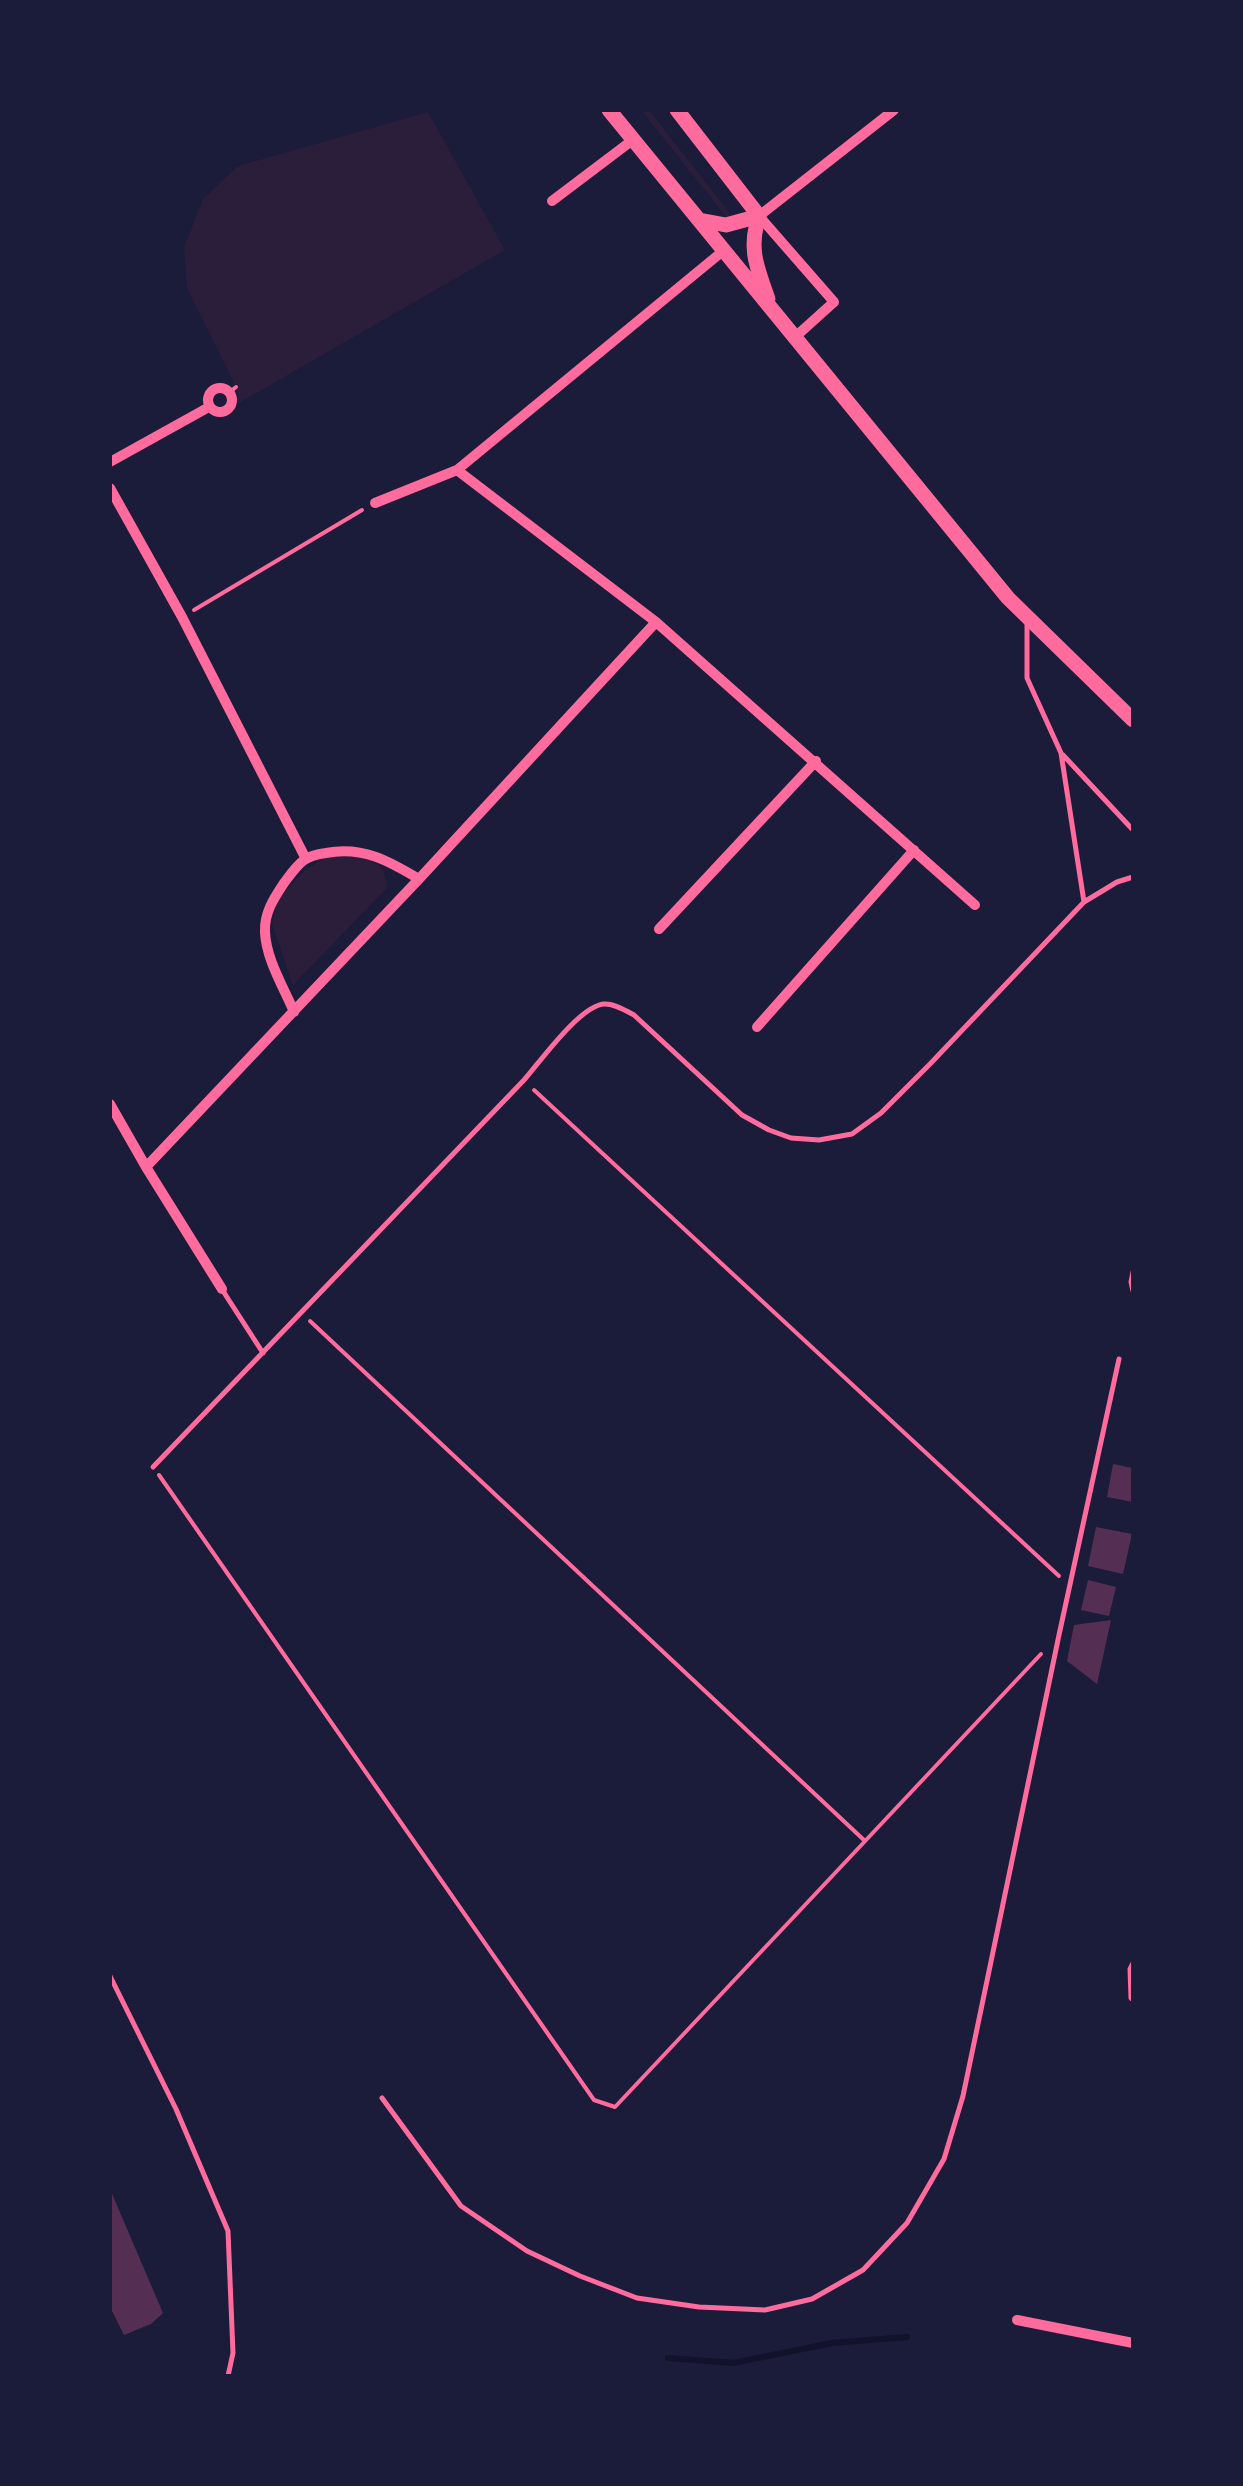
<!DOCTYPE html>
<style>
body{margin:0}
#map{position:relative;width:1243px;height:2486px;overflow:hidden;background:#1b1b3a;font-family:"Titillium Web",sans-serif}
canvas{display:block}
.frame{position:absolute;inset:0;border:112px solid #1b1b3a;pointer-events:none}
</style>
<div id="map">
<canvas width="1243" height="2486"></canvas>
<div class="frame"></div>
</div>
<script>
const context = document.querySelector('canvas').getContext('2d');
context.lineJoin = 'round';
function fillPath(path, color) { context.fillStyle = color; context.fill(path, 'evenodd'); }
function strokePath(path, color, width, dash) { context.strokeStyle = color; context.lineWidth = width; context.lineCap = dash ? 'butt' : 'round'; context.setLineDash(dash || []); context.stroke(path); }
const green = new Path2D(`
 M641 110H649L729 212 728 219Z
 M428 112 505 250 239 403 236 387 187 288 184 247 203 199 238 166Z
 M348 855C372 860 385 860 387 888L293 985 272 924 277 900 303 872 322 859Z`);
const stream = new Path2D(`
 M668 2358 733 2363 832 2343 907 2337`);
const building = new Path2D(`
 M1113 1464 1133 1468V1502L1107 1497Z
 M1096 1527 1132 1534 1123 1574 1088 1566Z
 M1088 1580 1116 1587 1109 1616 1081 1610Z
 M1111 1620 1097 1684 1067 1661 1074 1625Z
 M110 2189 163 2313 151 2324 124 2335 110 2307Z`);
const path = new Path2D(`
 M230 392 236 387
 M194 610 362 510
 M534 1090 1059 1576
 M310 1321 865 1841
 M159 1475 594 2100 615 2107 1041 1654`);
const service = new Path2D(`
 M1027 623V678L1061 753 1084 902
 M1063 755 1133 830
 M1133 1272 1131 1282 1133 1291
 M223 1291 263 1353
 M153 1467 524 1080C540 1062 581 1004 605 1004 615 1004 625 1010 634 1015L742 1115 769 1130 791 1138 819 1140 852 1134 881 1113 930 1064 1084 902 1117 882 1133 877
 M1133 1963 1130 1969 1131 1998 1133 2000
 M110 1976 176 2109 228 2231 233 2353 228 2376
 M382 2098 461 2206 527 2251 580 2276 637 2298 699 2307 765 2310 812 2299 863 2270 907 2223 944 2159 963 2096 1059 1635 1119 1359`);
const minor = new Path2D(`
 M552 201 634 139
 M794 338 834 302 759 216 894 110
 M208 400a12 12 0 1 1 24 0a12 12 0 1 1-24 0Z
 M110 462 209 407
 M457 470 656 622 975 905
 M110 488 182 617 306 859
 M375 503 457 470 723 251
 M659 929 816 761
 M294 1012C284 988 266 959 265 932 264 913 274 898 284 883 290 875 296 866 304 860 310 856 319 854 326 853 363 846 389 861 419 879
 M757 1027 914 850
 M110 1104 146 1167 222 1289
 M146 1167 419 879 656 622
 M1017 2320 1133 2343`);
const secondary = new Path2D(`
 M609 110 1008 598 1133 720
 M677 110 759 216
 M759 216C748 249 757 267 768 299
 M699 220 726 225 759 216`);
fillPath(green, '#2a1e3b');
strokePath(stream, '#12122b', 6);
fillPath(building, '#542f53');
strokePath(path, '#ff6b9d', 4);
strokePath(service, '#ff6b9d', 5);
strokePath(minor, '#ff6b9d', 10);
strokePath(secondary, '#ff6b9d', 15);
</script>
